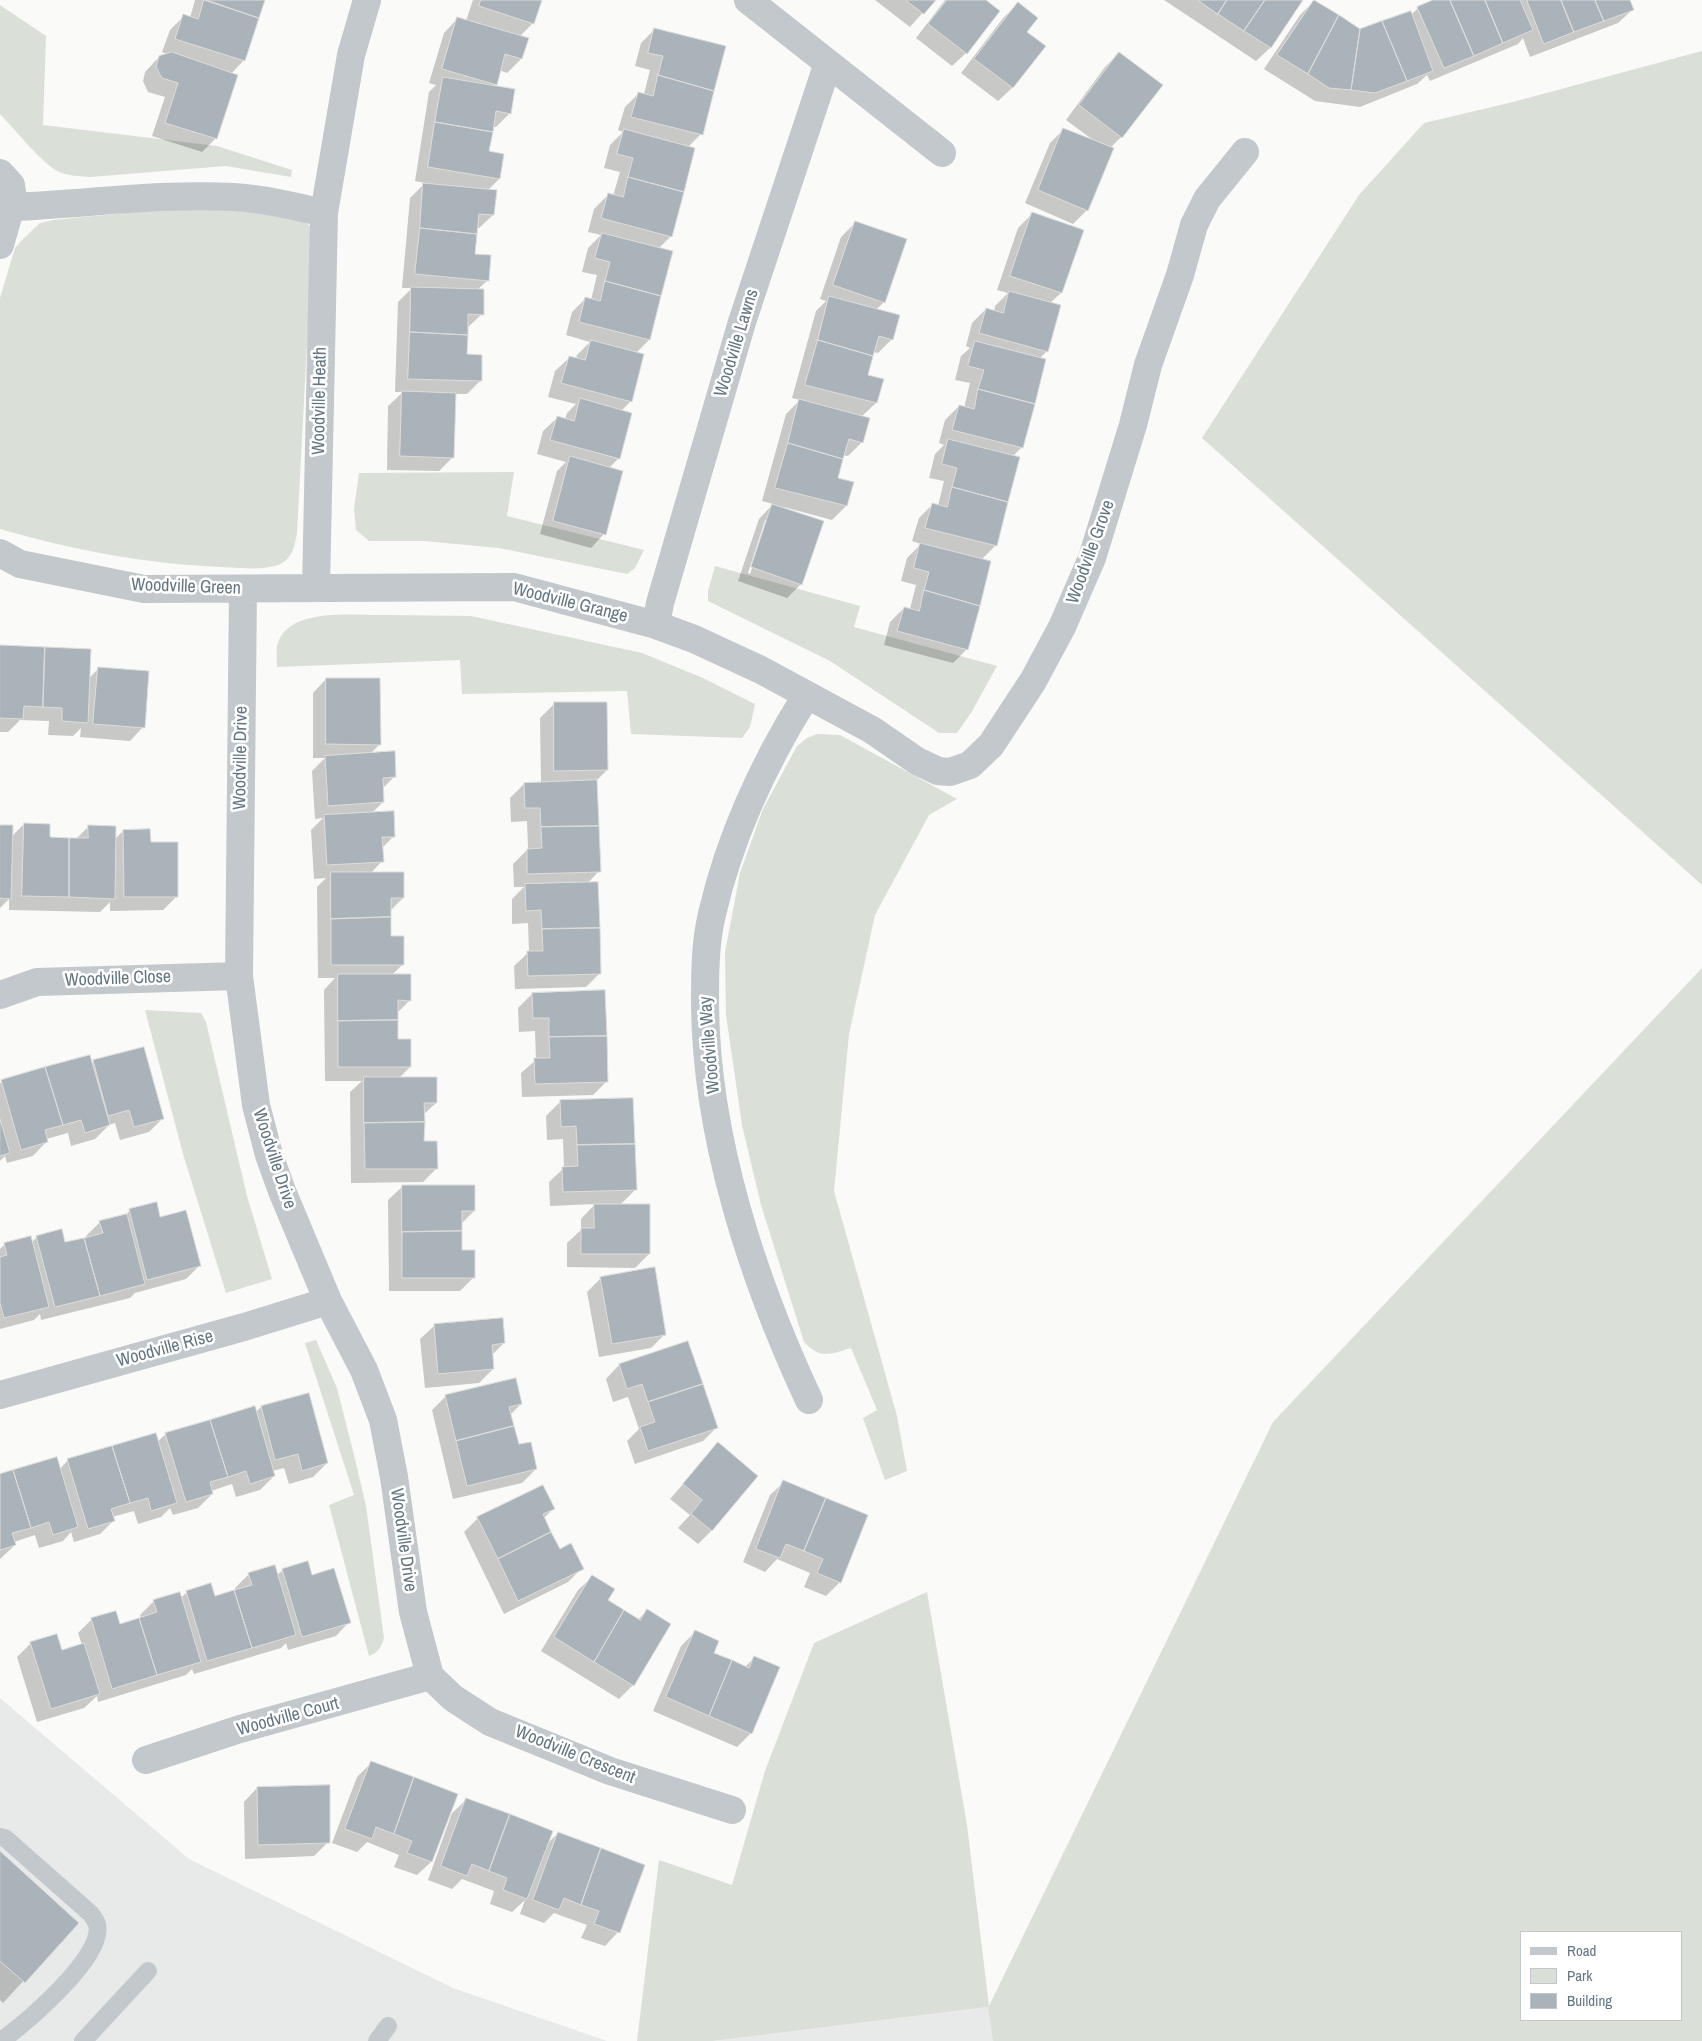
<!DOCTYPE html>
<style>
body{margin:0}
#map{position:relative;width:1702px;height:2041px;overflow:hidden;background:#fafaf8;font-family:"Archivo Narrow",sans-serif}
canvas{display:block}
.legend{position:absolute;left:1520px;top:1931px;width:162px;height:90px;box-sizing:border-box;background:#fff;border:1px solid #c1c8cd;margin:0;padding:6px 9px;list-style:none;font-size:15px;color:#657683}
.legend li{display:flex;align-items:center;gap:10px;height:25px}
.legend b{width:25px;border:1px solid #c1c8cd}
</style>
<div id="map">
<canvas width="1702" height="2041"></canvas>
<ul class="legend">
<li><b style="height:6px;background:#c3c8cc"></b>Road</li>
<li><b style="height:14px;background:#dadfd7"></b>Park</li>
<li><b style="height:14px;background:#aab3b9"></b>Building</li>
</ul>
</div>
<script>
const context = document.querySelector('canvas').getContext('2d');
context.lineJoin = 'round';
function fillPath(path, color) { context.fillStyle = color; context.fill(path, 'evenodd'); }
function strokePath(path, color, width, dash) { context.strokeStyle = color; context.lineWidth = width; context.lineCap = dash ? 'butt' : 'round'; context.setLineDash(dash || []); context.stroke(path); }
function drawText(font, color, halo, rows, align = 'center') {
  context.font = font + ' "Archivo Narrow",sans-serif'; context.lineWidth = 5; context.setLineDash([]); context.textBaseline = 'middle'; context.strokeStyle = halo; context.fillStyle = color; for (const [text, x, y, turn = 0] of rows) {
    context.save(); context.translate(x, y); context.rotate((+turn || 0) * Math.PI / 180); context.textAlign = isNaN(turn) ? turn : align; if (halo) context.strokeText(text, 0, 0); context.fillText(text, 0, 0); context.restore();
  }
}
const built = new Path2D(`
 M0 1698 189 1859 453 1988 607 2041H0Z
 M989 2007 993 2041H713Z`);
const green = new Path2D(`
 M0 5 46 36 43 125 217 146 292 170 291 177 226 166 90 177C79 176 69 176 59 172 41 163 15 129 0 114Z
 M1702 51V885L1202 438 1359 195 1424 123 1513 102Z
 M199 206 298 218 307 223 313 231 297 533C295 544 293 557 282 563 269 571 238 568 222 567 146 564 73 550 0 529V298L15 248 22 240 40 223 53 220Z
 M514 472 507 516 644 550 635 568 627 574 499 548 424 541H369L356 530 354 509 359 473Z
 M715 566 860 606 854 627 997 666 971 713 957 733H939L830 661 708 601V591Z
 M385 615 471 616 642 653 703 678 755 704 750 727 742 738 631 734 627 691 462 694 460 660 277 667C277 661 276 653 277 647 285 606 354 616 385 615Z
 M817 734 840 735 957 799 929 815 875 915 849 1034 834 1191 897 1416 907 1471 885 1480 863 1418 877 1410 851 1348C830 1354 821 1360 804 1342L761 1205 742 1125 726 1015 725 952 740 873 763 809 797 746 807 738Z
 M1702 968V2041H993L988 2007 713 2041H637L659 1860 732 1885 765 1771 814 1643 927 1592 967 1825 989 2006 1273 1422ZM1521 1932H1681V2020H1521Z
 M145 1010 201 1013 206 1022 247 1196 272 1279 226 1293 183 1154Z
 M316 1340 337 1388 355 1459 366 1506 384 1638C381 1647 379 1652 369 1656L329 1505 354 1495 305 1343Z`);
const shadow = new Path2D(`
 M195 0H264L244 60 231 74 216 138 202 152 152 136 165 97 148 92 143 81 145 72 159 57 169 55 162 52 170 30 184 16 190 18Z
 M473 0H540L533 23 519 37 527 39 521 59 507 73 499 70 493 87 510 113 496 127H492L488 152 499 179 488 190 493 215 479 228H476L474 255 488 280 477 290 482 314 467 328 466 356 481 380 467 394H454L453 457 439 471 387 470 388 406 403 392H395L398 302 412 288H402L410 198 425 183 415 181 429 92 436 85 429 83 444 33 457 19 466 21Z
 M875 0H934L910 27Z
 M945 0H984L966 53 952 66 916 38Z
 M1164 0H1302L1270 48 1256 61Z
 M1436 0H1628L1632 10 1618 23 1530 57 1523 38 1518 44 1430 81 1427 75 1417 84 1360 107 1315 101 1264 69 1300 15 1314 1 1360 30 1411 15 1418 8Z
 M1018 4 1025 32 1044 46 1012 88 998 101 961 73 1004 17Z
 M655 29 701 134 688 147 671 236 658 249 649 340 636 353 631 401 621 411 631 413 618 459 609 468 604 534 591 548 540 534 557 471 566 462 537 454 543 431 557 418 565 420 567 413 576 404 548 397 555 371 569 358 576 359 577 355 590 342 566 335 572 312 586 298 591 300 597 275 582 272 588 248 601 235 588 232 594 209 608 195 613 196 620 172 604 168 610 145 623 132 618 130 625 107 639 93 644 94 650 70 635 66 641 43Z
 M1119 53 1121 137 1110 148 1087 210 1073 224 1025 203 1050 143 1064 129 1093 140 1066 120 1105 67Z
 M1032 214 1082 230 1061 293 1050 303 1047 351 1039 359 1022 447 1012 457 995 546 981 560 967 649 953 663 884 645 890 622 904 608 910 609 916 585 901 581 907 558 921 544 912 541 919 518 933 504 938 506 944 481 929 478 935 454 944 445 939 443 945 420 959 406 964 408 970 383 955 380 961 356 970 348 966 346 972 323 986 309 994 312 995 306 1008 293 997 290 1018 228Z
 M855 223 884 302 876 310 892 339 878 353 873 352 866 376 882 379 876 403 861 417 862 442 848 456 843 455 836 479 852 482 846 506 832 520 784 507 801 584 787 598 738 581 759 519 773 504 762 501 786 414 800 400 792 398 816 311 826 301 820 299 841 237ZM765 520H768L750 574 748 573Z
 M0 646 89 678 98 669 143 727 130 741 80 737 81 728 73 736 48 735 49 721 20 720 8 732H0Z
 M326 679 380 744 370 754 395 776 382 789 383 802 371 814 394 836 382 848V861L371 873 403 898 390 911V937L403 964 391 976 410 1000 397 1013V1040L410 1067 399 1078 436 1103 423 1115V1143L436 1169 423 1182 351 1183 350 1092 362 1081H325L324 990 335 978H318L317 887 326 878 314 879 311 830 323 818 315 819 312 771 325 758H313V693Z
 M554 704 607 770 596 781 599 871 587 884 600 973 586 987 515 989 514 966 529 952 528 923 512 924V899L524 887H514L513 864 528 849 527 821 511 822 510 798 524 784 541 783 540 718Z
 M24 824 49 838 76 839 89 826 115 839 123 831 149 843 177 896 163 910 110 911V902L100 912 9 910V899L0 908V827L11 837Z
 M532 994 607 1081 593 1095 522 1097 521 1073 536 1060 535 1031 519 1032 518 1008Z
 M89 1056 91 1064 94 1062 162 1119 149 1132 120 1140 115 1123 109 1125 95 1139 71 1146 68 1133 46 1139V1142L33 1156 7 1163 5 1156 0 1161V1083Z
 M560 1102 636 1189 620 1205 649 1254 635 1268 567 1267V1243L581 1230V1219L595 1204 550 1206 549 1182 564 1168 563 1139 547 1140 546 1116Z
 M402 1187 474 1211 461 1224V1251L474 1277 460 1291H389L388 1200Z
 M130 1210 159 1219 199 1266 186 1279 135 1293 130 1298 41 1320 40 1314 34 1320 0 1329V1249L4 1245 30 1238 31 1243 37 1237 65 1244 87 1238 86 1236 100 1222 125 1216Z
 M601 1278 665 1334 651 1348 599 1357 587 1292Z
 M434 1326 504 1343 492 1355 493 1369 479 1383 425 1388 420 1339Z
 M619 1365 717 1427 703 1441 635 1464 627 1441 639 1429 628 1397 613 1402 606 1379Z
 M446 1396 521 1404 510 1415 518 1445 536 1469 522 1483 453 1499 432 1410Z
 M261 1407 327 1463 313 1477 289 1484 284 1468 272 1471 274 1476 260 1490 236 1497 232 1484 211 1491 212 1494 198 1508 173 1515 170 1508 161 1517 138 1524 134 1511 112 1517 113 1521 100 1534 74 1542 71 1532 63 1541 39 1548 35 1535 14 1542 15 1545 0 1559V1475L60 1469 68 1460 157 1442 166 1434 255 1413Z
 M718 1444 711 1531 698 1544 678 1528 690 1515 670 1499Z
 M784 1482 840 1582 826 1596 804 1587 810 1573 777 1559 765 1572 743 1562 770 1495Z
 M553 1509 544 1518 559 1550 582 1568 568 1582 504 1614 464 1532 478 1518Z
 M283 1570 311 1576 349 1622 336 1636 288 1650 286 1643 281 1648 194 1674 192 1669 186 1675 98 1702 97 1696 84 1708 37 1722 17 1657 31 1643 61 1651 82 1645 78 1633 92 1619 119 1625 141 1618 140 1615 154 1601 181 1598 187 1592 214 1597 236 1591 235 1588 249 1574 277 1575Z
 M592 1577 606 1600 638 1620 647 1610 633 1685 619 1699 541 1651 578 1590Z
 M695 1632 712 1653 745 1667 754 1658 751 1733 737 1747 653 1711 681 1646Z
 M371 1763 456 1794 431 1862 417 1875 394 1867 399 1855 367 1842 357 1852 332 1843 357 1777Z
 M257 1788 328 1842 314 1856 245 1859 244 1802Z
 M466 1800 546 1845 558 1833 618 1932 605 1946 581 1938 587 1925 554 1913 544 1923 520 1914 525 1900 512 1912 490 1904 494 1891 462 1879 452 1889 428 1880 452 1813Z
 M0 1853 77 1923 3 2003 0 2000Z`);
const building = new Path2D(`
 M204 0 259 18 245 61 175 39 183 14 198 19Z
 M207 0H265L259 18Z
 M481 0H542L534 24 479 6Z
 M906 0H936L924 14Z
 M947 0H986L1000 11 967 54 928 24Z
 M1198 0H1227L1218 14Z
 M1227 0H1265L1244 31 1218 14Z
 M1265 0H1303L1271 48 1244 31Z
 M1314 0 1339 15 1308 74 1277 55Z
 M1433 0H1450L1474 56 1444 68 1417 7Z
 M1450 0H1485L1503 43 1474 56Z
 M1485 0H1520L1533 30 1503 43Z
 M1527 0H1561L1574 32 1544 44Z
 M1561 0H1595L1604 21 1574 32Z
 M1595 0H1630L1634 10 1604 21Z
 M1018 2 1038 18 1027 32 1046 46 1013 88 974 59Z
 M1411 11 1433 71 1407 81 1382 21Z
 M1339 15 1360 29 1351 90 1329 88 1308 74Z
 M457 17 529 38 522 59 505 54 497 85 442 69Z
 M1382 21 1407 81 1375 93 1351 90 1360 29Z
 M654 28 726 46 714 91 658 75 663 56 648 53Z
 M172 52 238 75 217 139 165 123 178 83 162 78 156 67 159 56Z
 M1119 52 1163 85 1122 138 1079 105Z
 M658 75 714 91 703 135 631 117 638 92 653 96Z
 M443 77 515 89 511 114 496 111 493 132 435 122Z
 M435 122 493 132 489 151 504 154 500 179 428 167Z
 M1063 128 1114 148 1088 211 1038 190Z
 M624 129 695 148 684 192 628 177 633 158 617 154Z
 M628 177 684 192 672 237 601 218 608 193 623 197Z
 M423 183 497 190 494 215 479 214 477 234 420 228Z
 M1032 212 1084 230 1062 293 1010 276Z
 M855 221 907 239 885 303 833 285Z
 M420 228 477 234 475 254 491 255 489 281 415 274Z
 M602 233 673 251 661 296 605 281 610 262 595 258Z
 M605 281 661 296 650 340 579 322 585 297 600 301Z
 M411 287 484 289V315L468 314V335L410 332Z
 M1009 291 1061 305 1048 352 979 333 986 308 1003 313Z
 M829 296 900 315 893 340 879 336 873 356 818 340Z
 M410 332 468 335 467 354 482 355V381L408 379Z
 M591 340 644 354 632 402 561 383 569 356 585 360Z
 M818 340 873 356 868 375 884 379 877 403 805 385Z
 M975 341 1046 359 1035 404 978 389 984 370 968 366Z
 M978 389 1035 404 1023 448 952 430 959 405 974 409Z
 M402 391 456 393 454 458 400 456Z
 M580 398 632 413 620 459 550 440 557 416 574 421Z
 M799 399 870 418 863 443 849 439 843 459 788 443Z
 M948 439 1020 457 1008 502 952 487 957 468 942 464Z
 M788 443 843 459 838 478 854 482 847 506 775 488Z
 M570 456 623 471 606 535 553 521Z
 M952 487 1008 502 997 546 925 528 932 503 947 507Z
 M772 504 824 521 802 585 751 567Z
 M920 543 991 561 980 606 924 590 929 572 914 568Z
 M924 590 980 606 968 650 897 631 904 607 919 611Z
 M0 645 45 647 43 707 24 706 23 719 0 718Z
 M45 647 91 649 88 723 62 721V708L43 707Z
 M98 667 149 671 145 728 93 724Z
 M326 678H380L381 745 326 744Z
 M554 702H607L608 770 554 771Z
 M395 751 396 777 383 778 384 802 328 806 325 756Z
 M597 780 599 826 541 827 540 808H525L524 783Z
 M394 811 395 837H382L384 862 327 865 324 815Z
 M24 823 50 824V837L69 838V897L22 896Z
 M0 825H13L11 899 0 898Z
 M88 825 116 826 115 899 69 897V838H88Z
 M599 826 601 872 527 874V849L542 848 541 827Z
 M150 829 151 842H178V897H124L123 830Z
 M331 872H404V898H391V917L331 919Z
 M598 882 600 928 542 929 541 910 526 911 525 884Z
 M391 917V936H404V965H331V919Z
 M600 928 601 974 528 976 527 951H543L542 929Z
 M338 974H411V1001L398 1000V1020L338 1021Z
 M605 990 607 1036 549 1037V1018H533L532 993Z
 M398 1020V1039H411V1067H338V1021Z
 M607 1036 608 1082 535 1084 534 1058H550L549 1037Z
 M144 1047 164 1119 134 1127 129 1110 108 1116 93 1060Z
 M90 1055 110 1125 85 1133 81 1120 63 1125 45 1067Z
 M45 1067 63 1125 45 1130 48 1142 21 1150 1 1080Z
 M364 1077H437V1103H424L425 1122 364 1123Z
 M633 1098 635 1144 577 1145 576 1126 561 1127 560 1100Z
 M0 1119 10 1153 0 1156Z
 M425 1122 424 1141H437L438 1169H365L364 1123Z
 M635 1144 637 1190 563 1192 562 1167 578 1166 577 1145Z
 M402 1185H475V1211H462V1231L402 1232Z
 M157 1202 160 1217 186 1210 201 1266 147 1280 129 1209Z
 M594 1204H650V1254H581V1228H594Z
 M127 1214 145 1284 100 1296 84 1238 103 1233 99 1221Z
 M62 1229 65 1242 84 1238 100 1296 55 1307 36 1236Z
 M462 1231V1250H475V1278H402V1232Z
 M31 1236 49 1307 4 1318 0 1303V1257L7 1255 4 1243Z
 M655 1267 666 1335 612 1344 600 1277Z
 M503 1318 505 1343 492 1345 494 1369 438 1374 434 1324Z
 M688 1341 703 1384 648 1402 642 1384 627 1389 619 1364Z
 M516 1378 522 1404 509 1407 514 1426 456 1441 445 1395Z
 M703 1384 718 1428 648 1451 640 1427 655 1422 648 1402Z
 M309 1393 328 1463 302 1471 298 1454 275 1460 261 1406Z
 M255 1406 275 1476 250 1484 246 1471 228 1477 210 1420Z
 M210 1420 228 1477 210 1482 213 1494 186 1502 165 1433Z
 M514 1426 519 1444 531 1442 537 1469 467 1486 456 1441Z
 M156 1433 177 1503 151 1511 148 1498 130 1503 112 1446Z
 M718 1442 758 1476 712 1531 691 1514 702 1500 683 1484Z
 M112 1446 130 1503 111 1509 115 1521 88 1529 67 1459Z
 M57 1457 78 1527 53 1535 49 1522 31 1528 13 1470Z
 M13 1470 31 1528 12 1533 16 1545 0 1550V1474Z
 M783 1480 826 1498 804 1551 786 1544 780 1558 756 1549Z
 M543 1485 555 1509 543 1514 551 1532 498 1559 477 1517Z
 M826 1498 868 1515 841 1583 817 1573 823 1559 804 1551Z
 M551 1532 560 1549 571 1543 584 1569 518 1601 498 1559Z
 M308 1561 312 1575 334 1568 351 1623 302 1637 282 1569Z
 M275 1565 296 1635 252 1648 234 1590 252 1585 248 1573Z
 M592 1575 615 1589 608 1600 624 1610 594 1662 554 1637Z
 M211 1583 215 1596 234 1590 252 1648 207 1661 186 1591Z
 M180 1592 201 1662 157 1675 139 1618 157 1612 153 1600Z
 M647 1609 671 1624 634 1686 594 1662 624 1610 640 1620Z
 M116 1611 120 1624 139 1618 157 1675 112 1689 91 1618Z
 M695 1630 719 1641 714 1653 732 1660 709 1716 666 1697Z
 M57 1634 62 1650 84 1643 100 1694 51 1709 30 1642Z
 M754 1656 780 1667 752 1734 709 1716 732 1660 749 1668Z
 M371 1761 414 1777 394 1834 376 1827 372 1839 345 1829Z
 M414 1777 458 1794 432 1862 407 1853 412 1841 394 1834Z
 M330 1785V1843L258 1845 257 1787Z
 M466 1798 510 1814 489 1871 472 1864 467 1876 441 1866Z
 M510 1814 553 1831 527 1899 503 1890 507 1878 489 1871Z
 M558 1832 601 1848 581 1905 564 1898 559 1910 533 1900Z
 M601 1848 645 1865 620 1933 594 1924 599 1911 581 1905Z
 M0 1851 79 1923 25 1983 0 1961Z`);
const lane = new Path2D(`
 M0 1837 5 1838 91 1914C93 1917 96 1921 97 1924 106 1956 24 2024 1 2041
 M83 2041 148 1971
 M377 2041 388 2026`);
const street = new Path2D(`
 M748 0 942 153
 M0 173 11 185 13 199 0 245
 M12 207C86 204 160 193 234 197 264 199 294 206 324 213
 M0 553 20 564 144 589 514 587 656 625 694 639 761 670 872 730 917 761 938 771 950 772 970 765 991 745 1033 681 1062 627 1092 558 1133 425 1148 365 1180 275 1194 225 1207 199 1245 152
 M316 588 324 213 351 55 367 0
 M243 589 239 976 256 1105 269 1155 282 1191 328 1301 364 1370 383 1420 394 1477 413 1612 430 1676
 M656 625 660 603 742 322 828 63
 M806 696C764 763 730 836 712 914 705 943 705 974 705 1004 706 1138 753 1280 809 1400
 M0 995 37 982 239 976
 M0 1395 244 1327 328 1301
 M430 1676 453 1698 490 1722 610 1771 732 1810
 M146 1760 240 1729 430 1676`);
const streetNames = [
 ["Woodville Lawns",737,343,-73],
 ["Woodville Heath",320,401,-89],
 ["Woodville Grove",1091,552,-70],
 ["Woodville Green",186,587,2],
 ["Woodville Grange",570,603,14],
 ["Woodville Drive",241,758,-89],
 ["Woodville Close",118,979,-2],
 ["Woodville Way",710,1045,-95],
 ["Woodville Drive",274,1159,72],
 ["Woodville Rise",165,1349,-15],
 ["Woodville Drive",403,1540,82],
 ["Woodville Court",288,1717,-15],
 ["Woodville Crescent",575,1755,22]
];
fillPath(built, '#e8e9e9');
fillPath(green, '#dadfd7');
fillPath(shadow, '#0003');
fillPath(building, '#aab3b9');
strokePath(building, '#dcdcda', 1);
strokePath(lane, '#c3c8cc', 18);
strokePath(street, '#c3c8cc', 28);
drawText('18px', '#657683', '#fff', streetNames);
</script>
